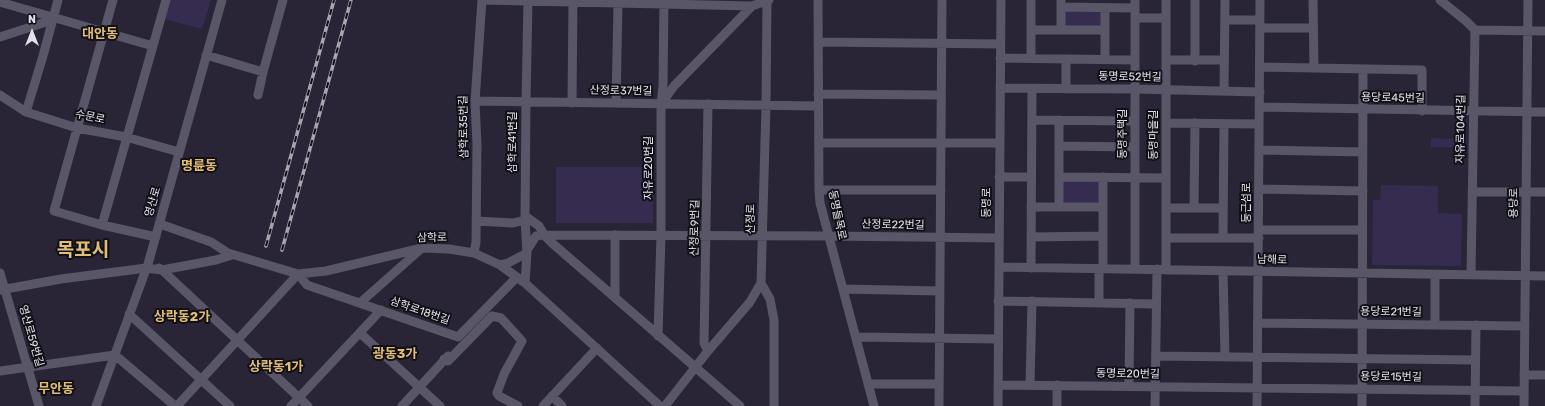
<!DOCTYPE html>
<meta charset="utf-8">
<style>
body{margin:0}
#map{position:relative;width:1545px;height:406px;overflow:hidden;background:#292536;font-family:Rubik,sans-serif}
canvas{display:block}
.north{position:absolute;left:12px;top:12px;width:40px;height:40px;-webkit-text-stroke:3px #111017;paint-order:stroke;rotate:0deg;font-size:11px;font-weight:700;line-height:16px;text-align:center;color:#e3e1ec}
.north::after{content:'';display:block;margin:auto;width:14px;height:18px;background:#e3e1ec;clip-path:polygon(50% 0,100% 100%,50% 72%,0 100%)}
</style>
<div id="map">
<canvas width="1545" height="406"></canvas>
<div class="north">N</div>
</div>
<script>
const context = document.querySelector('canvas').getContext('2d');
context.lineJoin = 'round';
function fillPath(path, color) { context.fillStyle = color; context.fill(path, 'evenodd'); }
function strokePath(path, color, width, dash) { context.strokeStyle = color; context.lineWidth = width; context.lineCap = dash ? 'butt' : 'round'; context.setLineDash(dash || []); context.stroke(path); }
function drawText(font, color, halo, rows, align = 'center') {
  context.font = font + ' Rubik,"Noto Sans KR",sans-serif'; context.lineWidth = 4; context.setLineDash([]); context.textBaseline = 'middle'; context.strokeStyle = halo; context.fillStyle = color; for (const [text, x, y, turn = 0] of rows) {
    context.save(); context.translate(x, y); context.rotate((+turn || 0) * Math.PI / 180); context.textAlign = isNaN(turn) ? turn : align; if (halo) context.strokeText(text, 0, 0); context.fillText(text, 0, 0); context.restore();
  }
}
const green = new Path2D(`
 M170 0H211L202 29 164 19Z
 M1063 11H1103V28H1062Z
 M1431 138 1458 139V147H1431Z
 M556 167H653V223H556Z
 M1061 179H1102V205H1061Z
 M1381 185 1438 186V213L1462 214 1461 266 1372 265 1373 200H1380Z`);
const minor = new Path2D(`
 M3 0V3L153 46
 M113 0 54 211 102 225 156 237
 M818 0 819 190 820 203 874 406
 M1061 0V30H1105V59
 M1313 0 1314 68
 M1440 0 1466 21 1475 30 1471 275
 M1061 7 1135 8
 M1135 18H1166
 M1225 20H1260
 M1260 28H1313
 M1031 30H1061
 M1105 30V8
 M1475 30 1545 31
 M0 37 46 22 53 18
 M818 42 1000 44
 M206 55 263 72 283 0
 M1000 58 1135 60
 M1031 58V0
 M1066 59V89
 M1166 60H1224
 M1195 61V0
 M1260 67 1422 70V111
 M1000 88 1135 89 1260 92
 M1224 91 1225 0
 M818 94 941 95
 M0 95 26 112 77 128 126 137 179 152
 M258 95 263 72
 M475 101 818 106
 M572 103 573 0
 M616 103 618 3
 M662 103 674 86 752 6 769 0
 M708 104 704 343 708 351
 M1260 107 1545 112
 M26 112 43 56 58 0
 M1032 120 1135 121
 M1166 123 1259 124
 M819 143H1000
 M1059 146 1135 147
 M1259 150 1363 152
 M999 177H1031
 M1059 177 1166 178
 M1103 177V268
 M1259 189 1363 191
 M819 190H941
 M1472 192H1545
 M1031 207H1103
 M1059 207V120
 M1166 208H1223
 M1194 208 1195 123
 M525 216 539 226 545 236 552 243 740 406
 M476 221 513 223 525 220
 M160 224 211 242 228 253 298 274 326 271 422 248 449 249 474 253 500 265 525 283 660 406
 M102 225 166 0
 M1259 230H1362
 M615 235V297
 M1031 237 1103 236
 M1166 238H1259
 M1223 238 1224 124
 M527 250 536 236 541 235 829 236 999 238
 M474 253 476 242 477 145 475 101 482 0 752 6
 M500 265 508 263 527 253
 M999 267 1545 276
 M159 268 162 270 308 406
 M1031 268 1032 89
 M1099 269V303
 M1135 269V0
 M1166 270V0
 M1223 271 1225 357
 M0 273 39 406
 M298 274 307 285 458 337
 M1435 275V325
 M525 283 527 253 525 220 526 102 528 1
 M761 283 770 299 774 320V406
 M843 289 940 291
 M0 290 61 279 146 268 162 270 216 260 232 255
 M998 301 1156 304
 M361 302 422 248
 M129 314 230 406
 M1258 323 1525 326
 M360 333 440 406
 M658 336 661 235V104L663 86 664 0
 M458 337 517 277
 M857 337 998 339
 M1156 356 1475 360
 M444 359 448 361 492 316 501 318 522 341 504 374 497 393 499 396 518 406
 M0 371 115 355 175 406
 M1524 375H1545
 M868 384H939
 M998 385 1524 391
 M1030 385 1032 301
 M1129 386 1130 303
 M552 396 562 406
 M96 406 148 264 222 0
 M177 406 298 274
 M291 406 381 310
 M402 406 448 356
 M543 406 597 348
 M665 406 708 351 750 302 761 283 766 106 767 0
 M939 406 942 0
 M998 406 1001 0
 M1057 406V385
 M1155 406 1157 269
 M1257 406 1260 0
 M1362 406 1363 69
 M1475 406 1476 325
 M1524 406 1528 0`);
const rail = new Path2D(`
 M266 246 334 0
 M282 250 351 0`);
const streetNames = [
 ["동명로52번길",1130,77,1],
 ["산정로37번길",621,91,1],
 ["용당로45번길",1393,98,1],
 ["수문로",90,117,12],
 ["삼학로35번길",464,127,-91],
 ["자유로104번길",1461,129,-89],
 ["동명주택길",1123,134,-90],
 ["동명마을길",1154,135,-90],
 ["삼학로41번길",513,142,-90],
 ["자유로20번길",649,168,-90],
 ["영산로",153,202,-74],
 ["동명로",987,203,-90],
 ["둥근섬로",1247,203,-90],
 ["용당로",1514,203,-89],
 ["동명들목로",837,215,78],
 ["산정로",751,219,-89],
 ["산정로22번길",893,225,1],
 ["산정로9번길",695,228,-89],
 ["삼학로",432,238,-1],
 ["남해로",1272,260,2],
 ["삼학로18번길",420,311,19],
 ["용당로21번길",1391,312,1],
 ["영산로59번길",31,336,74],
 ["동명로20번길",1128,374,1],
 ["용당로15번길",1391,377,1]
];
const quarterNames = [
 ["대안동",100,34],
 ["명륜동",199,166],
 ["상락동2가",182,317],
 ["광동3가",395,354],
 ["상락동1가",276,367],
 ["무안동",56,389]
];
const townNames = [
 ["목포시",83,251]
];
fillPath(green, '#352c50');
strokePath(minor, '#595668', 9);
strokePath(rail, '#a8a5b2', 3.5);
strokePath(rail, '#111017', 2, [6]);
drawText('11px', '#e3e1ec', '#111017', streetNames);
drawText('bold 13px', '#e1bd75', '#111017', quarterNames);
drawText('bold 19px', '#e1bd75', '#111017', townNames);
</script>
